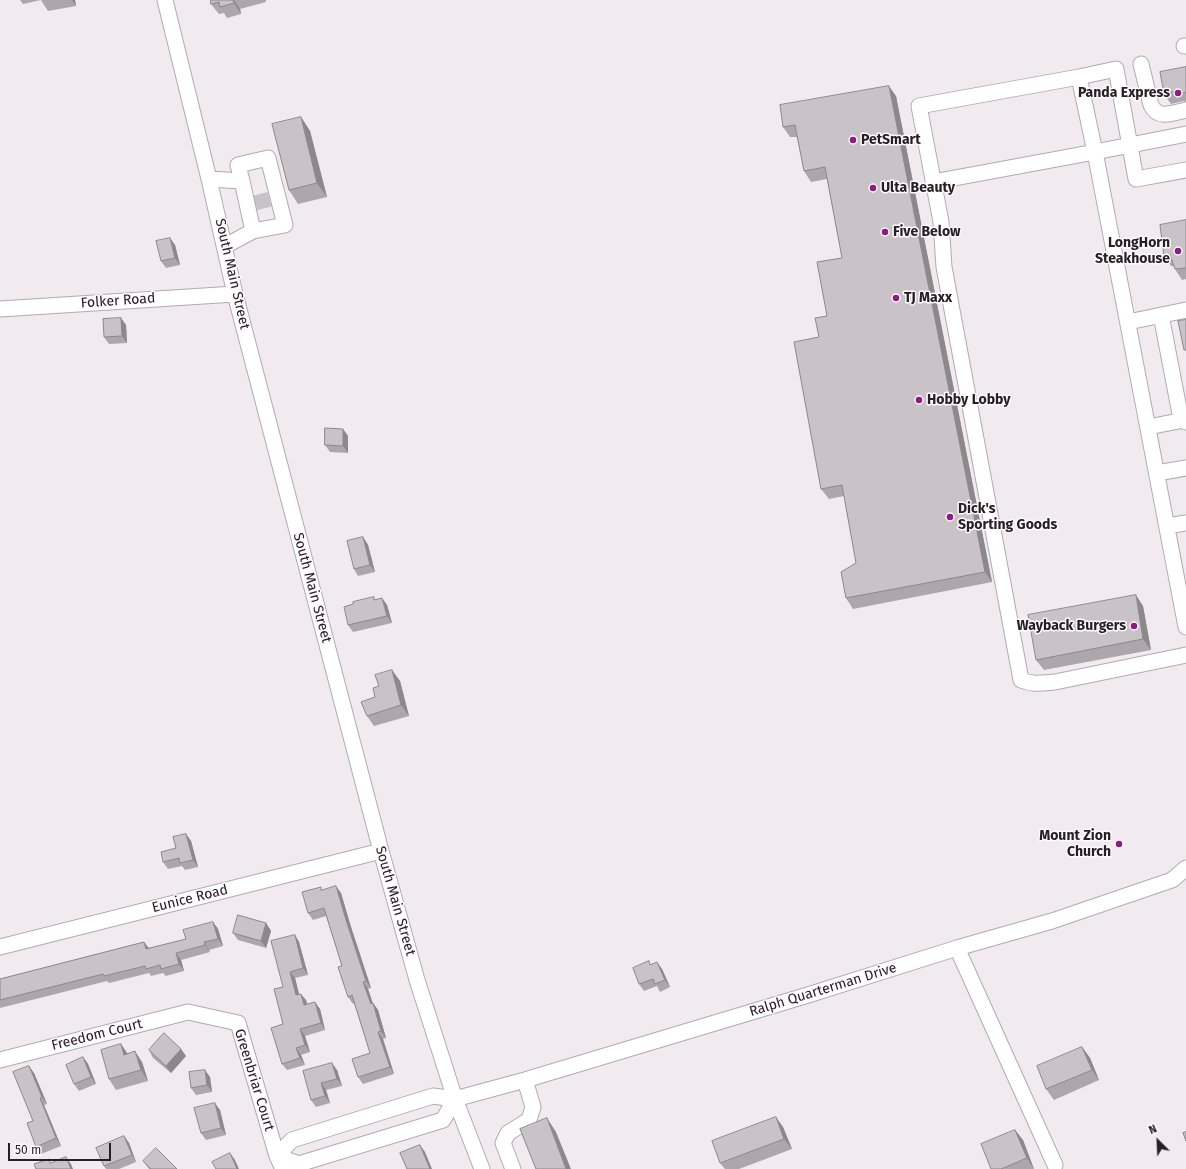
<!DOCTYPE html>
<style>
body{margin:0}
#map{position:relative;width:1186px;height:1169px;overflow:hidden;background:#f1ebf0;font-family:"Fira Sans",sans-serif}
canvas{display:block}
.north{position:absolute;left:1138px;top:1121px;width:40px;height:40px;-webkit-text-stroke:3px #fff8fd;paint-order:stroke;rotate:336deg;font-size:11px;font-weight:700;line-height:16px;text-align:center;color:#242123}
.north::after{content:'';display:block;margin:auto;width:14px;height:18px;background:#242123;clip-path:polygon(50% 0,100% 100%,50% 72%,0 100%)}
.scale{position:absolute;left:8px;top:1143px;width:103px;height:18px;box-sizing:border-box;border:2px solid #242123;border-top:0;padding-left:5px;font-size:12px;line-height:14px;white-space:nowrap;color:#242123;-webkit-text-stroke:3px #fff8fd;paint-order:stroke}
</style>
<div id="map">
<canvas width="1186" height="1169"></canvas>
<div class="north">N</div>
<div class="scale">50 m</div>
</div>
<script>
const context = document.querySelector('canvas').getContext('2d');
context.lineJoin = 'round';
function strokePath(path, color, width, dash) { context.strokeStyle = color; context.lineWidth = width; context.lineCap = dash ? 'butt' : 'round'; context.setLineDash(dash || []); context.stroke(path); }
function fillPath(path, color) { context.fillStyle = color; context.fill(path, 'evenodd'); }
function drawText(font, color, halo, rows, align = 'center') {
  context.font = font + ' "Fira Sans",sans-serif'; context.lineWidth = 3; context.setLineDash([]); context.textBaseline = 'middle'; context.strokeStyle = halo; context.fillStyle = color; for (const [text, x, y, turn = 0] of rows) {
    context.save(); context.translate(x, y); context.rotate((+turn || 0) * Math.PI / 180); context.textAlign = isNaN(turn) ? turn : align; if (halo) context.strokeText(text, 0, 0); context.fillText(text, 0, 0); context.restore();
  }
}
const minorTunnel = new Path2D(`
 M255 203 270 199`);
const minor = new Path2D(`
 M165 0 209 179 235 294 381 851 417 980 455 1099 482 1169
 M1184 46H1186
 M1141 64 1151 105C1158 120 1173 113 1186 110
 M1079 77 1116 69 1136 179 1186 170
 M1186 134 1095 152 1186 627
 M209 179 242 181 253 231 225 246
 M242 181 238 165 268 158 285 225 253 231
 M933 182 1095 152 1079 77 919 106 941 222 944 267 1021 680C1033 685 1042 683 1055 682L1186 655
 M0 309 235 294
 M1161 315 1180 414 1186 422
 M1128 322 1186 310
 M1148 427 1184 420
 M1157 473 1186 468
 M1167 526 1186 523
 M0 947 381 851
 M957 948 1055 1165
 M0 1060 188 1012 238 1023 277 1156 283 1169
 M277 1156 292 1140 433 1096 455 1099 525 1080 808 995 957 948 1052 921 1172 880 1186 868
 M277 1156 299 1164 443 1120 455 1099
 M513 1169 503 1143 508 1133 529 1120 533 1107 525 1080`);
const wall = new Path2D(`
 M20 0H75L76 6 48 11 41 0 23 4Z
 M211 0H266V2L240 9 241 14 227 18 224 13 219 14 211 4Z
 M1186 67V102L1184 101 1171 104 1164 94Z
 M896 96 992 582 853 609 846 598 856 563 844 496 829 499 821 489 819 337 827 316 842 258 827 179 811 182 804 171 797 137H790L783 127Z
 M301 117 310 131 327 197 298 204 289 190Z
 M1186 220V279L1182 280 1175 269 1174 266H1171L1164 256Z
 M170 238 175 245 180 265 166 268 161 261Z
 M121 318 126 325 127 343 109 344 104 337Z
 M343 429 348 436V453L330 452 325 445Z
 M363 537 368 545 375 572 358 576 354 569Z
 M382 598 387 605 392 623 353 632 348 625 375 600Z
 M1143 606 1151 650 1044 670 1036 660Z
 M392 670 400 681 409 716 374 726 367 716 375 697 379 686Z
 M186 834 191 841 198 867 185 870 182 866 168 869 163 862Z
 M322 890 341 893 351 927 371 988 368 989 373 1003 378 1010 386 1038 383 1039 394 1074 363 1084 358 1077 370 1053 354 1003 353 1004 348 997 342 966 326 916 313 920 308 913Z
 M213 922 218 929 223 946 209 950 210 952 181 960 184 971 166 976 163 973 151 976 149 973 109 983 107 981 0 1008V979L144 942 149 948 186 939Z
 M266 923 271 931 266 948 238 940 233 933Z
 M295 935 299 942 308 975 295 978 299 994 306 1000 307 1004 320 1009 325 1030 305 1036 310 1052 301 1055 305 1065 287 1070 282 1064 283 987Z
 M651 964 662 969 670 987 660 992 657 986 644 991 639 984Z
 M121 1044 128 1054 142 1062 148 1081 116 1090 109 1079Z
 M1082 1047 1090 1058 1099 1080 1054 1100 1046 1089Z
 M149 1050 186 1056 171 1073 153 1058Z
 M83 1057 88 1064 96 1084 79 1091 74 1084Z
 M337 1070 342 1086 326 1090 330 1103 316 1107 311 1100 303 1071Z
 M34 1073 47 1104 44 1105 61 1146 41 1154 36 1147 33 1121Z
 M210 1077 212 1092 196 1095 191 1088Z
 M220 1110 226 1135 206 1140 201 1133Z
 M783 1127 792 1149 739 1169H725L720 1163Z
 M1015 1130 1023 1140 1034 1169H991Z
 M124 1136 129 1143 136 1162 119 1169H106L104 1166Z
 M143 1161 178 1169H149Z`);
const shadedWall = new Path2D(`
 M72 0H75L76 6Z
 M233 0H234L240 9 241 14 234 3Z
 M889 86 896 96 992 582 985 572Z
 M301 117 310 131 327 197 317 183Z
 M170 238 175 245 180 265 175 258Z
 M121 318 126 325 127 343 122 336Z
 M343 429 348 436V453L343 446Z
 M363 537 368 545 375 572 370 565Z
 M1136 595 1143 606 1151 650 1143 639Z
 M382 598 387 605 392 623 387 616Z
 M392 670 400 681 409 716 401 705Z
 M186 834 191 841 198 867 193 860Z
 M336 886 341 893 351 927 371 988 366 981 346 920Z
 M213 922 218 929 223 946 218 939Z
 M266 923 271 931 266 948 261 941Z
 M295 935 299 942 308 975 303 968Z
 M144 942 149 949H146Z
 M204 942 209 950 210 952 205 945Z
 M176 953 181 960 184 971 179 964Z
 M657 962 662 969 670 987 665 980Z
 M290 972 295 978 301 1002 296 995Z
 M363 982 368 989 375 1011 373 1003 378 1010 386 1038 381 1031 371 1004Z
 M301 994 306 1000 309 1012 304 1005Z
 M315 1002 320 1009 325 1030 321 1023Z
 M300 1029 305 1036 310 1052 305 1045Z
 M378 1032 383 1039 394 1074 390 1067Z
 M121 1044 128 1055H124Z
 M1082 1047 1090 1058 1099 1080 1092 1070Z
 M296 1048 301 1055 305 1065 300 1058Z
 M181 1049 186 1056 171 1073 166 1066Z
 M135 1051 142 1062 148 1081 141 1070Z
 M83 1057 88 1064 96 1084 91 1077Z
 M332 1063 337 1070 342 1086 337 1079Z
 M29 1066 34 1073 47 1104 42 1097Z
 M205 1070 210 1077 212 1092 207 1085Z
 M321 1083 326 1090 330 1103 325 1096Z
 M40 1098 44 1105 61 1146 56 1138Z
 M215 1103 220 1110 226 1135 221 1128Z
 M776 1117 783 1127 792 1149 784 1139Z
 M547 1118 556 1132 571 1169H566Z
 M1015 1130 1023 1140 1034 1169 1027 1158Z
 M124 1136 129 1143 136 1162 132 1155Z
 M420 1145 425 1152 432 1169H430Z
 M230 1153 235 1160 239 1169H237Z
 M66 1157 71 1164 73 1169H71Z`);
const building = new Path2D(`
 M211 0H233L234 3 220 7 219 2 211 4Z
 M1186 67V92L1184 93 1177 91 1164 94 1160 72Z
 M889 86 985 572 846 598 841 572 856 563 842 485 821 489 794 342 819 337 815 318 827 316 817 262 842 258 825 167 804 171 795 125 783 127 780 105Z
 M301 117 317 183 289 190 272 124Z
 M1186 220V268L1175 269 1170 255 1164 256 1160 225Z
 M170 238 175 258 161 261 156 241Z
 M121 318 122 336 104 337 103 319Z
 M1186 320V350H1184L1178 321Z
 M325 428 343 429V446L325 445Z
 M363 537 370 565 354 569 347 541Z
 M1136 595 1143 639 1036 660 1028 615Z
 M374 597V600L382 598 387 616 348 625 344 607 353 604V602Z
 M392 670 401 705 367 716 361 702 375 697 373 688 379 686 375 675Z
 M186 834 193 860 180 863 179 858 163 862 161 852 176 848 173 837Z
 M336 886 346 920 366 981 363 982 371 1004 373 1003 381 1031 378 1032 390 1067 358 1077 352 1059 370 1053 352 995 348 997 338 967 342 966 324 908 308 913 302 892 321 887V890Z
 M238 915 266 923 261 941 233 933Z
 M213 922 218 939 204 942 205 945 176 953 179 964 161 969 160 965 146 969 145 966 104 976 103 974 0 1000V979L144 942 146 949 186 939 183 930Z
 M295 935 303 968 290 972 296 995 301 994 304 1005 315 1002 321 1023 300 1029 305 1045 296 1048 300 1058 282 1064 271 1028 283 1024 274 989 283 987 271 941Z
 M649 961 650 965 657 962 665 980 655 984 653 979 639 984 633 968Z
 M164 1033 181 1049 166 1066 149 1050Z
 M121 1044 124 1055 135 1051 141 1070 109 1079 101 1050Z
 M1082 1047 1092 1070 1046 1089 1037 1066Z
 M83 1057 91 1077 74 1084 66 1065Z
 M332 1063 337 1079 321 1083 325 1096 311 1100 303 1071Z
 M29 1066 42 1097 40 1098 56 1138 36 1147 27 1123 33 1121 13 1072Z
 M205 1070 207 1085 191 1088 189 1072Z
 M215 1103 221 1128 201 1133 194 1108Z
 M776 1117 784 1139 720 1163 712 1141Z
 M547 1118 566 1169H536L520 1129Z
 M1015 1130 1027 1158 1001 1169H991L981 1144Z
 M1186 1132V1141L1183 1133Z
 M124 1136 132 1155 104 1166 96 1148Z
 M420 1145 430 1169H407L400 1153Z
 M156 1148 177 1169H151L143 1161Z
 M230 1153 237 1169H216L212 1162Z
 M66 1157 71 1169H36L34 1164 49 1159 50 1163Z`);
const markers = [
 [1178,93,4,"#8b1d81"],
 [853,140,4,"#8b1d81"],
 [873,188,4,"#8b1d81"],
 [885,232,4,"#8b1d81"],
 [1178,251,4,"#8b1d81"],
 [896,298,4,"#8b1d81"],
 [919,400,4,"#8b1d81"],
 [950,517,4,"#8b1d81"],
 [1134,626,4,"#8b1d81"],
 [1119,844,4,"#8b1d81"]
];
const poiNames = [
 ["Panda Express",1170,93,"right"],
 ["PetSmart",861,140],
 ["Ulta Beauty",881,188],
 ["Five Below",893,232],
 ["LongHorn",1170,243,"right"],
 ["Steakhouse",1170,259,"right"],
 ["TJ Maxx",904,298],
 ["Hobby Lobby",927,400],
 ["Dick's",958,509],
 ["Sporting Goods",958,525],
 ["Wayback Burgers",1126,626,"right"],
 ["Mount Zion",1111,836,"right"],
 ["Church",1111,852,"right"]
];
const streetNames = [
 ["South Main Street",232,274,77],
 ["Folker Road",118,301,-4],
 ["South Main Street",312,588,75],
 ["Eunice Road",190,899,-14],
 ["South Main Street",395,901,74],
 ["Ralph Quarterman Drive",823,990,-17],
 ["Freedom Court",97,1035,-14],
 ["Greenbriar Court",254,1080,73]
];
strokePath(minorTunnel, '#c8c3c7', 15, [15, 8]);
strokePath(minor, '#b1abb0', 17);
strokePath(minor, '#fff', 15);
fillPath(wall, '#ada7ab');
fillPath(shadedWall, '#8d888b');
fillPath(building, '#c9c2c7');
strokePath(building, '#8d888b', 1);
for (const [x, y, r, color] of markers) { const dot = new Path2D(); dot.arc(x, y, r, 0, 2 * Math.PI); context.fillStyle = color; context.fill(dot); strokePath(dot, '#fff8fd', 1.5); }
drawText('bold 14px', '#242123', '#fff8fd', poiNames, 'left');
drawText('14px', '#242123', '#fff8fd', streetNames);
</script>
